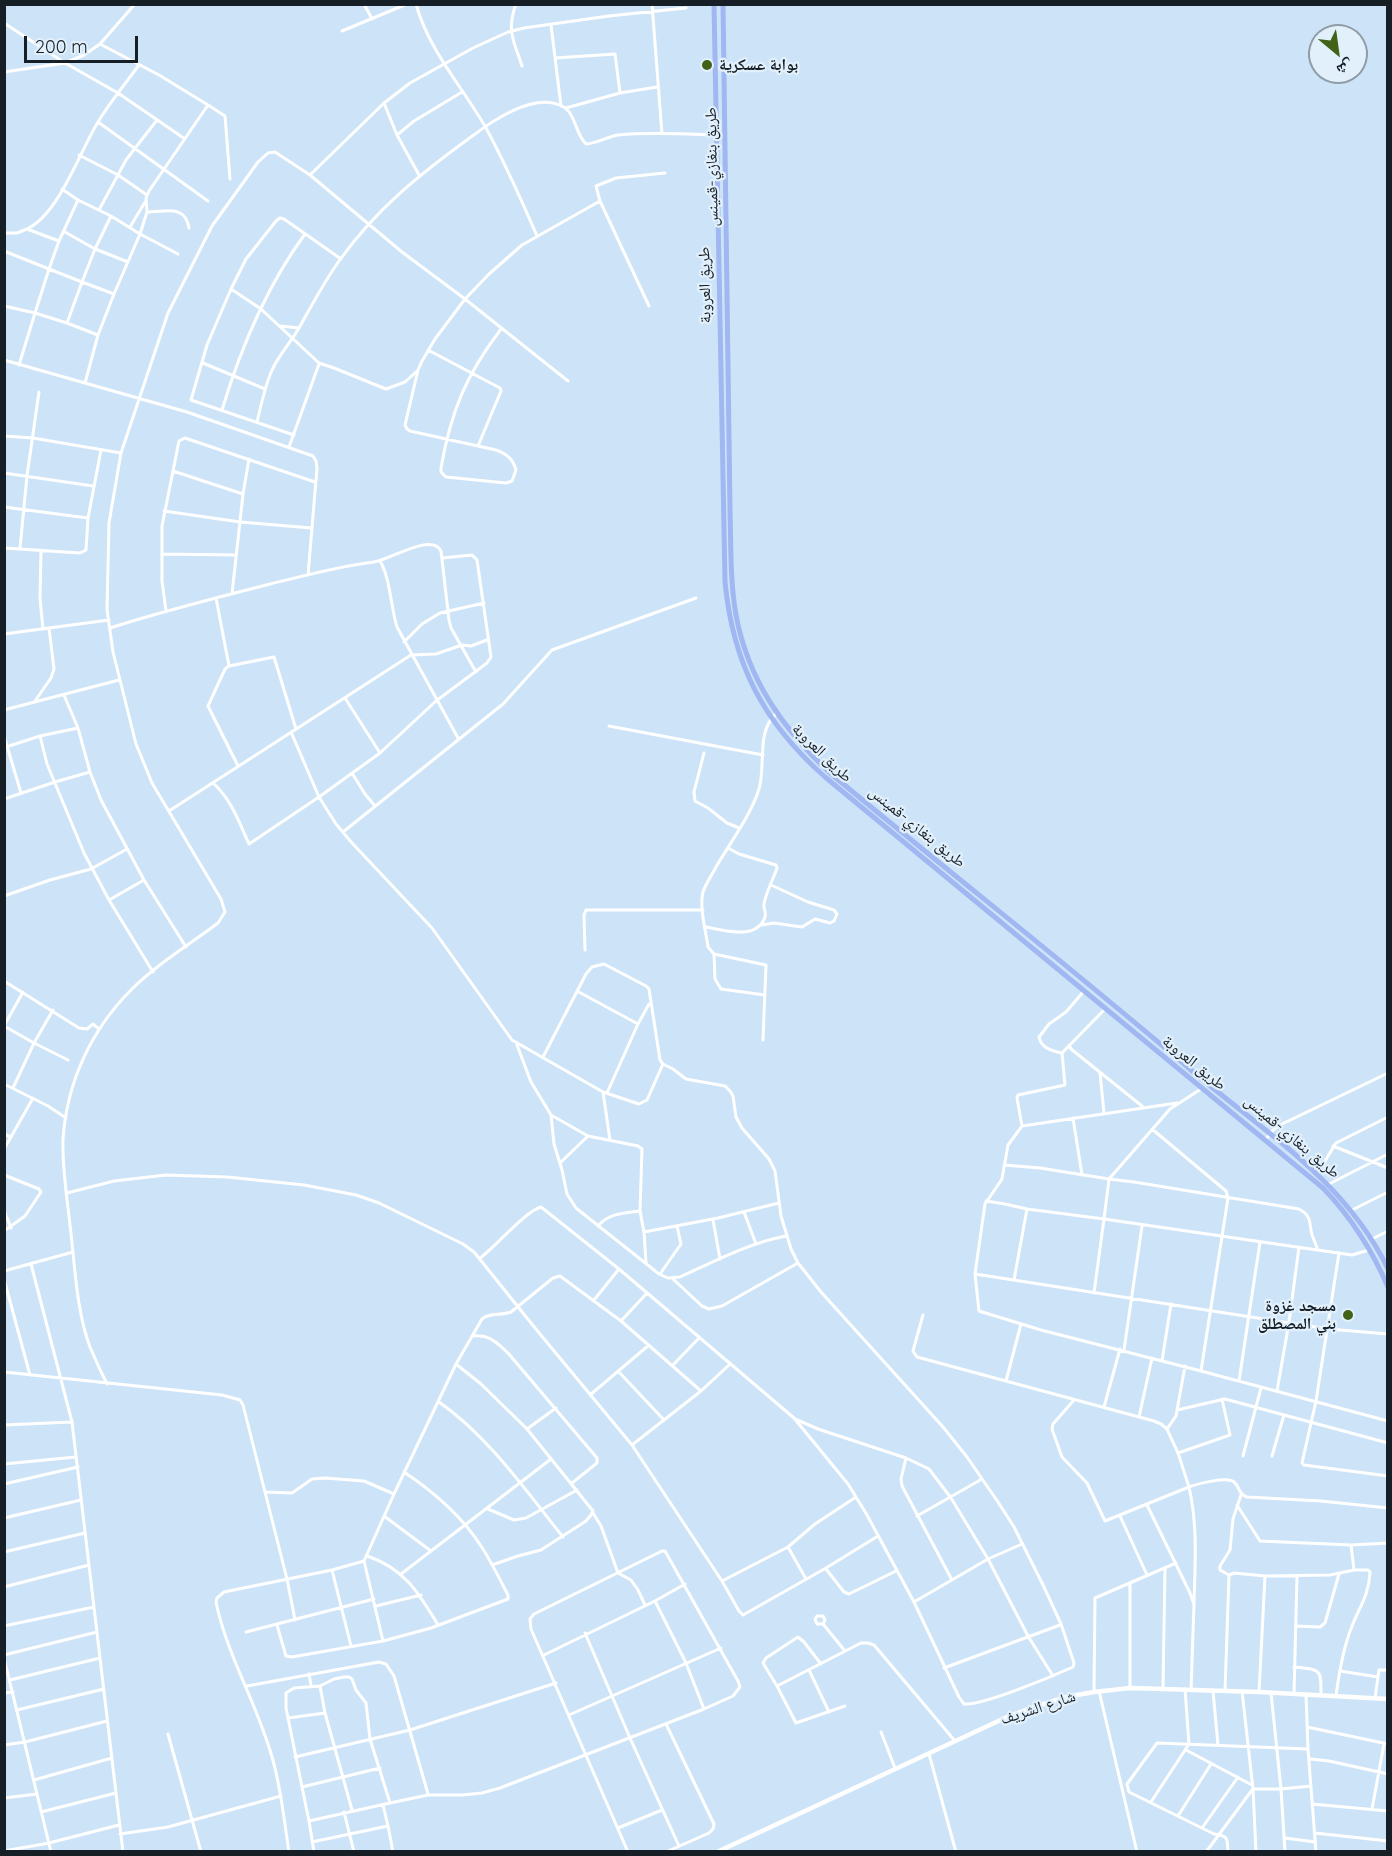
<!DOCTYPE html>
<meta charset="utf-8">
<style>
body{margin:0}
#map{position:relative;width:1392px;height:1856px;overflow:hidden;background:#cde4f8;font-family:Quicksand,"Noto Naskh Arabic",sans-serif}
canvas{display:block}
.frame{position:absolute;inset:0;border:6px solid #161f26;pointer-events:none}
.north{position:absolute;left:1308px;top:24px;width:60px;height:60px;box-sizing:border-box;background:#e2f0fc;border:2px solid #909ca6;border-radius:50%;rotate:151deg;font-size:16px;font-weight:700;line-height:24px;text-align:center;color:#161f26}
.north::after{content:'';display:block;margin:auto;width:21px;height:27px;background:#426218;clip-path:polygon(50% 0,100% 100%,50% 72%,0 100%)}
.scale{position:absolute;left:24px;top:36px;width:114px;height:27px;box-sizing:border-box;border:3px solid #161f26;border-top:0;padding-left:8px;font-size:18px;line-height:21px;white-space:nowrap;color:#161f26;-webkit-text-stroke:4px #e2f0fc;paint-order:stroke}
</style>
<div id="map">
<canvas width="1392" height="1856"></canvas>
<div class="frame"></div>
<div class="north">ش</div>
<div class="scale">200 m</div>
</div>
<script>
const context = document.querySelector('canvas').getContext('2d');
context.lineJoin = 'round';
function strokePath(path, color, width, dash) { context.strokeStyle = color; context.lineWidth = width; context.lineCap = dash ? 'butt' : 'round'; context.setLineDash(dash || []); context.stroke(path); }
function drawText(font, color, halo, rows, align = 'center') {
  context.font = font + ' Quicksand,"Noto Naskh Arabic",sans-serif'; context.lineWidth = 4.5; context.setLineDash([]); context.textBaseline = 'middle'; context.strokeStyle = halo; context.fillStyle = color; for (const [text, x, y, turn = 0] of rows) {
    context.save(); context.translate(x, y); context.rotate((+turn || 0) * Math.PI / 180); context.textAlign = isNaN(turn) ? turn : align; if (halo) context.strokeText(text, 0, 0); context.fillText(text, 0, 0); context.restore();
  }
}
const street = new Path2D(`
 M364 4 372 19
 M416 4C429 51 462 86 486 128 505 163 521 199 537 236
 M516 4C506 31 514 41 522 66
 M652 4 662 134
 M4 5 5 4
 M4 23 65 63 84 55 100 44 159 75 208 105 149 191 146 198 147 212C166 212 185 204 189 228
 M551 25 561 106
 M342 31 407 4
 M100 44 135 4
 M555 58 615 54 620 93
 M4 72 65 63 118 93 185 139
 M384 103 397 135 419 175
 M208 105 225 116 230 179
 M566 108 620 93 657 87
 M98 122 208 201
 M397 135 414 121 462 92
 M79 155 118 175 147 195
 M62 189 78 200
 M99 210 126 160 157 120
 M147 212 140 234 178 254
 M111 216 78 200 59 241 27 229C59 214 79 153 98 122 110 102 125 84 139 65
 M130 227 145 202
 M65 232 95 249 111 216 140 234 114 294 82 282 95 249 128 262
 M4 233H17L27 229
 M4 251 49 269 35 313 67 323 82 282 49 269 59 241
 M231 289 261 309 319 363 334 368 386 389 405 382 417 371
 M4 306 35 313 19 365
 M649 306 600 201 596 186 616 178 665 173
 M67 323 98 335
 M280 326 299 328
 M501 329C466 375 451 411 441 468V472L446 477 506 483 512 481 516 470C513 459 507 454 496 450L410 431 407 429 405 425 418 370 422 361 435 339 465 299 489 274 522 245 600 201
 M428 350 500 388 501 391 478 446
 M4 360 187 412 313 456 316 461 317 468 308 575
 M203 363 265 389
 M568 381 465 299 402 252 310 175 384 103 410 83 473 48 508 32 524 28 609 16 686 8
 M85 383 98 335 114 294
 M222 410C241 347 266 287 305 234
 M257 422C261 405 265 386 272 370 279 355 291 342 299 328 312 305 324 282 339 261 376 209 420 174 471 137 492 121 533 92 562 106 576 113 575 134 586 144 597 143 607 137 618 135 650 132 684 134 717 135
 M294 435 191 400 207 345 231 289 246 259 276 221 280 218 284 219 341 259
 M4 436 33 438 121 453
 M289 447 319 364
 M173 471 243 494
 M4 473 93 486
 M4 507 88 518
 M164 511 240 522 311 528
 M4 548 80 553 86 550 88 518 101 450
 M20 548 27 476 39 392
 M41 551 40 598 43 629
 M163 554 236 555
 M380 561C390 577 391 608 397 627L458 738
 M232 594 243 494 249 459
 M216 598 229 666 225 669 208 706 238 766
 M166 611 162 581V526L179 441 185 438 315 482
 M110 628C163 611 216 598 270 584 304 576 339 566 374 562 390 560 432 532 441 551L449 620 451 628 476 672
 M4 634 109 620
 M404 642 422 624 440 613 484 603
 M229 666 274 657 296 729
 M64 695 78 728 90 772 101 800 144 880 186 947
 M345 698 380 753
 M35 701 51 678 54 669 49 628
 M4 710 119 680
 M609 726 763 755
 M291 732 319 797 336 824 352 843 432 928 512 1040 603 1092 639 1104 647 1100 663 1064
 M4 736 21 793
 M40 736 47 764 84 853 109 900 153 972
 M9 746 40 736 78 728
 M704 753 694 792 695 801 708 808 727 823 739 828
 M352 773 365 794 375 806
 M213 783C231 799 239 822 249 844L319 797 380 753 436 701 487 663 491 657 477 560 472 555 442 558
 M4 799 55 782 90 772
 M169 811 411 655 436 654 462 645 471 646 487 640
 M343 832 503 704 552 650 696 598
 M4 896 50 880 91 869 127 849
 M109 900 144 880
 M762 925 774 923 802 927 815 919 830 923 834 921 837 914 834 910 808 902 771 885
 M706 927C723 930 757 941 765 917 767 912 763 910 764 904 766 892 773 880 777 868L776 865 739 854 728 848
 M585 950 584 915 586 910H703
 M714 954 715 979 721 989 765 995
 M4 981 79 1028 87 1029 93 1024 99 1029
 M577 991 638 1024
 M1105 1009 1062 1053 1065 1085 1018 1095 1017 1098 1022 1126 1008 1145 1002 1179 985 1204 975 1274 979 1311 1041 1330 1201 1371 1388 1421
 M4 1026 34 1043 68 1060
 M4 1026 23 992
 M763 1040 766 965 714 954 708 947C706 932 699 906 703 892 706 883 712 875 716 867 730 843 751 815 759 789 766 766 756 731 776 714
 M517 1045 531 1082 551 1115 554 1144 562 1170 567 1194 576 1208 659 1274 668 1278 680 1277C715 1261 749 1243 786 1236
 M1070 1047 1071 1049 1142 1106
 M1062 1053C1052 1051 1041 1048 1039 1037L1049 1024 1066 1012 1084 991
 M1100 1073 1104 1113
 M4 1084 48 1106 66 1118
 M13 1088 34 1043 53 1010
 M603 1092 610 1140
 M607 1093 638 1024 649 1004
 M551 1115 588 1136 638 1146 642 1149 640 1211 644 1232 646 1263
 M1073 1118 1082 1175
 M1022 1126 1177 1103
 M1152 1129 1226 1191 1228 1198 1201 1371
 M4 1134 11 1137 33 1098
 M1266 1139 1274 1129 1280 1125 1388 1073
 M1333 1146 1388 1168
 M4 1149 11 1137
 M560 1163 588 1136
 M1004 1165 1040 1168 1109 1179 1104 1219 1352 1255 1369 1250
 M1317 1174 1336 1143 1388 1117
 M4 1175 39 1189 41 1192 25 1216 4 1231
 M1109 1179 1134 1182 1299 1209C1312 1216 1309 1223 1312 1235 1314 1240 1316 1245 1318 1250
 M1109 1179 1170 1109 1201 1089
 M1329 1184 1388 1154
 M67 1193 114 1181 166 1175 227 1177 304 1185 356 1195 379 1203 463 1244 474 1252 535 1328 632 1445 701 1391 729 1365
 M986 1201 1005 1204 1027 1209 1104 1219 1094 1293
 M4 1210 11 1228
 M1352 1210 1388 1192
 M744 1212 756 1244
 M713 1220 720 1259
 M598 1226C609 1213 624 1213 640 1211
 M644 1232 718 1218 779 1203
 M1372 1239 1388 1231
 M1339 1253 1316 1401 1302 1463 1304 1465 1388 1476
 M480 1258C494 1248 527 1210 541 1207L619 1269 794 1418 848 1484 867 1515 914 1602 959 1697 964 1704C982 1706 1053 1676 1073 1667L1074 1663 1061 1624 1044 1587 1014 1527 998 1502 967 1457 943 1427 821 1292 798 1263 791 1249 781 1216 775 1171 769 1159 742 1128 736 1117 733 1096 730 1091 725 1086 686 1079 673 1069 663 1064 660 1060 649 989 646 986 604 964 592 967 586 974 543 1057
 M31 1264 72 1422 123 1852
 M4 1271 73 1252
 M660 1274 681 1244 677 1226
 M975 1274 1328 1329 1388 1334
 M4 1279 30 1375
 M673 1279 702 1306 709 1309 722 1306 798 1263
 M1014 1280 1027 1209
 M594 1300 619 1269
 M923 1315 913 1351 917 1357 1154 1421 1161 1424 1167 1429
 M621 1321 647 1293
 M472 1336C489 1334 496 1342 508 1353L597 1458V1463L572 1483
 M1124 1350 1142 1226
 M1162 1361 1171 1304
 M456 1364 481 1384 527 1429 593 1511 591 1515 586 1521 541 1550 518 1556 492 1565
 M672 1366 699 1338
 M618 1371 664 1420
 M4 1372 222 1395 240 1400 243 1405 287 1579 295 1620
 M1006 1381 1021 1324
 M1239 1381 1260 1242
 M107 1384C101 1372 95 1359 90 1347 76 1309 75 1265 70 1225 67 1197 62 1168 63 1139 67 1082 91 1030 131 990 157 964 189 945 218 923L225 912 221 899 152 783 136 744 113 652 107 609 109 523 121 453 168 313 212 226 258 162 268 153 275 152 310 175
 M1277 1391 1289 1322 1299 1247
 M590 1395 649 1345
 M1074 1400 1053 1424 1052 1429 1062 1457 1087 1483 1105 1521 1189 1487 1178 1453 1230 1435 1222 1399
 M439 1402C488 1436 526 1491 563 1537
 M1104 1407 1120 1349
 M1177 1410 1225 1399 1388 1443
 M1139 1417 1152 1358
 M795 1419 818 1429 906 1458 929 1469 951 1498 988 1559 1028 1636 1053 1676
 M4 1425 72 1422
 M527 1429 556 1408
 M632 1445 722 1581 739 1611 743 1615 826 1568 878 1536
 M1178 1453 1167 1429 1176 1416 1185 1366
 M1243 1456 1261 1388
 M1272 1456 1284 1415
 M906 1458 901 1479 902 1486 952 1580
 M4 1464 76 1457
 M4 1484 78 1467
 M265 1492 292 1493 312 1479 325 1478 364 1481 394 1494
 M1147 1505 1190 1593 1194 1604 1191 1690
 M1237 1505 1260 1541 1351 1545 1388 1543
 M488 1509 514 1520 526 1518 577 1490
 M593 1513 601 1526 618 1573 631 1580 638 1590 645 1605
 M384 1516 431 1551
 M917 1516 982 1479
 M1120 1516 1147 1575
 M4 1518 81 1500
 M1351 1545 1354 1570
 M788 1547 806 1579
 M4 1552 85 1533
 M367 1556C404 1568 419 1593 438 1625
 M826 1569 844 1592 849 1594 896 1571
 M332 1570 351 1646
 M401 1574 551 1459
 M1229 1575 1220 1570V1566L1230 1550 1233 1519 1241 1495
 M722 1581 788 1547 815 1524 856 1497
 M1130 1583V1688
 M4 1587 89 1565
 M914 1602 988 1559 1022 1544
 M1194 1604C1195 1565 1198 1526 1189 1487 1197 1484 1227 1476 1234 1482 1240 1487 1238 1494 1247 1497L1321 1501 1388 1508
 M376 1606 421 1595
 M823 1624 825 1620 823 1616H817L815 1619 817 1624H823L845 1651
 M277 1625 286 1656 292 1657 383 1641 431 1628 508 1599V1595C499 1578 491 1561 481 1546 461 1515 434 1492 404 1472
 M4 1626 94 1607
 M1296 1626 1320 1627 1325 1623 1339 1574
 M246 1632 374 1599
 M585 1633 630 1738 679 1846
 M383 1641 364 1561 394 1494 456 1364 482 1319C490 1312 501 1316 511 1312L553 1278 560 1276 621 1321 701 1391
 M4 1655 97 1632
 M544 1655 655 1601 685 1584
 M4 1658 51 1852
 M821 1664 804 1642 798 1637 766 1658 763 1663 777 1686 796 1723 845 1706
 M1294 1667C1321 1670 1321 1668 1321 1695
 M944 1668 1060 1625
 M809 1670 829 1712
 M1340 1671 1378 1677
 M309 1674 311 1685
 M10 1680 100 1658
 M247 1686 379 1662 386 1664 394 1676 428 1794
 M320 1686 325 1713 352 1810
 M777 1686 861 1643H868L874 1645 955 1741
 M1163 1688 1165 1568
 M1094 1691 1095 1598 1176 1563
 M1099 1691 1137 1852
 M1213 1691 1218 1745
 M1225 1691 1229 1575 1234 1573 1265 1576 1330 1575 1354 1570H1368L1370 1572C1369 1595 1360 1606 1352 1626 1343 1648 1339 1673 1336 1696
 M1242 1691 1253 1789 1256 1852
 M1259 1692 1265 1576
 M4 1693 13 1692
 M1271 1693 1281 1789 1285 1852
 M1294 1694 1297 1576
 M1306 1695 1308 1749
 M1375 1698 1379 1670H1388
 M17 1710 104 1689
 M569 1715 721 1648
 M288 1718 325 1713
 M666 1724 714 1824 713 1829 709 1833 666 1852
 M1307 1727 1388 1744
 M881 1732 895 1768
 M168 1734 201 1852
 M4 1745 25 1742 107 1721
 M1186 1750 1252 1785
 M929 1754 956 1852
 M295 1757 410 1730 556 1683
 M1310 1759 1329 1761 1388 1774
 M34 1780 112 1758
 M302 1787 309 1821
 M1253 1789H1281L1311 1786
 M4 1798 37 1794
 M1151 1802 1189 1744 1185 1689
 M390 1803 428 1795H462L482 1793 500 1788 704 1709 686 1663 655 1601
 M1312 1804 1388 1811
 M1372 1809 1384 1744
 M41 1812 116 1793
 M344 1812 354 1852
 M1178 1816 1211 1764
 M388 1826 393 1852
 M618 1828 662 1810
 M1202 1828 1238 1777
 M1315 1833 1388 1841
 M120 1834 168 1827 281 1796
 M1285 1838 1315 1842
 M312 1842 388 1826 383 1805
 M4 1851 49 1843 119 1825
 M289 1852C284 1820 281 1787 272 1757 257 1703 227 1656 216 1602L217 1598 224 1592 332 1570 364 1561
 M314 1852 309 1821 390 1803 370 1739 366 1703 356 1690 352 1679 349 1677H344L334 1679 320 1686 294 1688 286 1693V1708L302 1787 380 1768
 M628 1852 531 1629 530 1619 534 1614 662 1551H665L738 1681 740 1687 733 1696 704 1709
 M1206 1852 1252 1790
 M1228 1852C1227 1838 1229 1836 1214 1834L1129 1792 1127 1784 1157 1743 1308 1749 1316 1852`);
const secondary = new Path2D(`
 M717 1852 1007 1717 1028 1709 1066 1697 1094 1692 1130 1688 1259 1692 1388 1699`);
const primary = new Path2D(`
 M714 4 725 582C733 664 763 722 825 777L1323 1188C1351 1217 1372 1250 1388 1287
 M723 4 730 510C731 545 730 581 736 615 748 680 783 729 830 773 950 873 1073 969 1191 1070 1264 1132 1345 1180 1388 1269`);
const markers = [
 [707,65,6,"#426218"],
 [1348,1315,6,"#426218"]
];
const poiNames = [
 ["بوابة عسكرية",719,65],
 ["مسجد غزوة",1336,1306,"right"],
 ["بني المصطلق",1336,1324,"right"]
];
const streetNames = [
 ["طريق بنغازي-قمينس",712,167,-91],
 ["طريق العروبة",705,285,-91],
 ["طريق العروبة",822,753,44],
 ["طريق بنغازي-قمينس",917,827,39],
 ["طريق العروبة",1194,1063,39],
 ["طريق بنغازي-قمينس",1292,1137,40],
 ["شارع الشريف",1038,1708,-18]
];
strokePath(street, '#fff', 3);
strokePath(secondary, '#fff', 4.5);
strokePath(primary, '#a0b7f1', 5);
for (const [x, y, r, color] of markers) { const dot = new Path2D(); dot.arc(x, y, r, 0, 2 * Math.PI); context.fillStyle = color; context.fill(dot); strokePath(dot, '#e2f0fc', 2); }
drawText('bold 16px', '#161f26', '#e2f0fc', poiNames, 'left');
drawText('16px', '#161f26', '#e2f0fc', streetNames);
</script>
